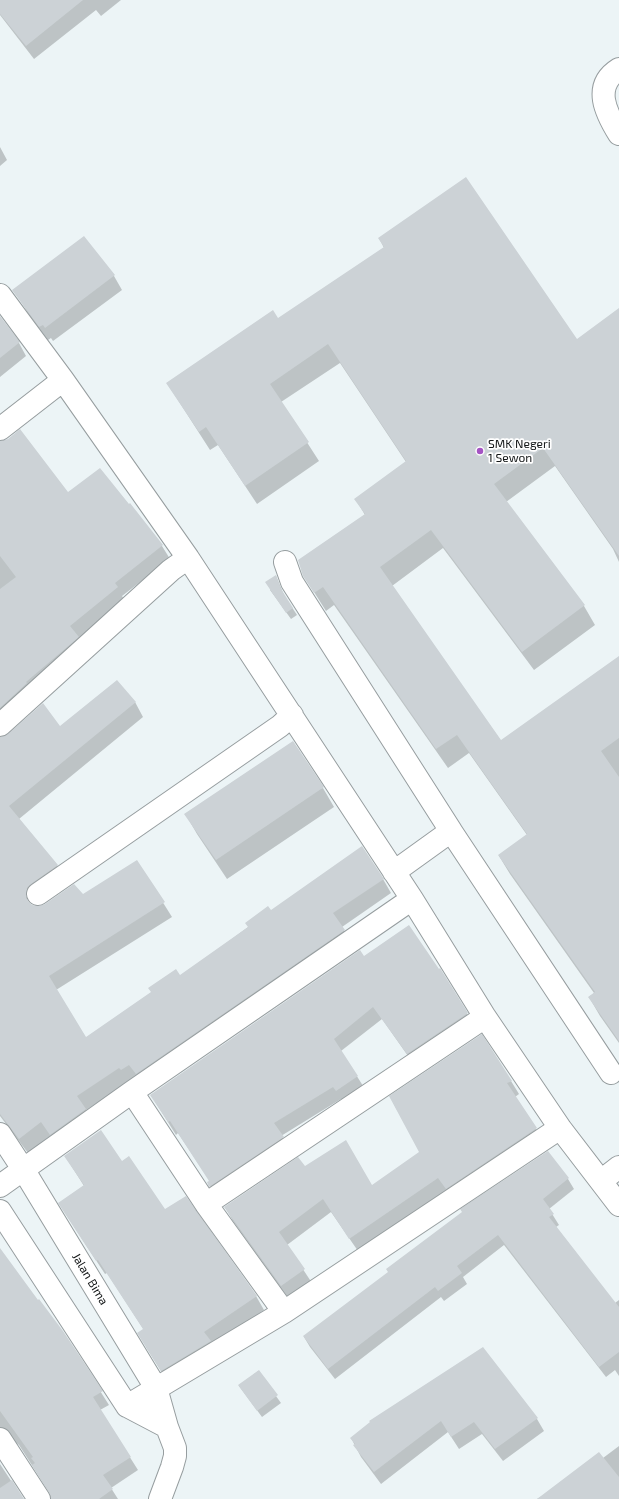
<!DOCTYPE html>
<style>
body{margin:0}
canvas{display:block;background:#ecf4f6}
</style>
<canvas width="619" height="1499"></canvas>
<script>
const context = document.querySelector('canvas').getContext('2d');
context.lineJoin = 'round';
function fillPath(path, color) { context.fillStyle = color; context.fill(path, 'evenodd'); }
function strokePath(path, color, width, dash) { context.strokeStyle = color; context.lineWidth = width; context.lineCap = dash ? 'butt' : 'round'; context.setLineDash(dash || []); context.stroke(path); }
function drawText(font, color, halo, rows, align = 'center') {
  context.font = font + ' "Exo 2",sans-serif'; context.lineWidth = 3.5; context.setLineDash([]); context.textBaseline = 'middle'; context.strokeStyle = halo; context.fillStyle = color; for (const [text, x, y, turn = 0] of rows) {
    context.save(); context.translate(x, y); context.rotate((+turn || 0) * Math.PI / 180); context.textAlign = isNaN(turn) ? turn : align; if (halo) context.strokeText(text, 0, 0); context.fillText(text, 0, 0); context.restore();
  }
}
const shadow = new Path2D(`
 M2 0H121L101 16 96 10 34 59 0 15V1Z
 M0 147 7 160 0 166Z
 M84 237 114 276 122 290 53 341 51 338 48 340 28 313 20 299Z
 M379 238 577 341 619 310V562L613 549 555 466 506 502 584 606 595 625 534 670 443 548 392 586 501 741 619 657V1043L600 1016 589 997 594 993 510 874 499 856 527 835 469 753 448 768 334 605 326 611 304 576 365 515 356 500 406 462 340 363 281 402 319 461 257 504 218 445 210 450 167 383 278 319 384 248Z
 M0 318 19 343 26 356 0 377Z
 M0 442 68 493 129 506 130 505 162 546 170 559 122 596 125 601 78 639 85 651 0 723Z
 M276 576 284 595 297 615 291 619 270 590Z
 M135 702 143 717 19 819 57 865 66 880 36 901 12 871 0 879V778L60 728Z
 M323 788 334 807 227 879 197 834 186 815Z
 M137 861 172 917 56 990 86 1038 180 977 270 911 383 879 391 893 342 927 353 945 129 1082 86 1110 94 1124 59 1149 50 1136 28 1153 0 1116V924L33 906 39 907 82 896Z
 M363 957 440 970 475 1027 415 1066 382 1019 341 1051 365 1089 344 1103 341 1099 281 1136 290 1150 218 1199 208 1183 210 1181 178 1133 176 1135 151 1095Z
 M511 1081 519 1094 515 1097 544 1142 454 1202 446 1191 358 1251 331 1212 287 1245 312 1283 289 1299 233 1221 225 1207 304 1167 372 1186 421 1153 390 1097Z
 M548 1152 568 1179 574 1189 549 1209 559 1225 556 1227 615 1303 619 1300V1376L615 1370 606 1377 504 1245 463 1277 467 1284 444 1301 441 1297 335 1379 310 1347 304 1337Z
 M65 1156 122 1162 165 1210 256 1296 264 1310 212 1346 169 1384 146 1347 144 1330 107 1273 105 1274 67 1216 84 1186Z
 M0 1279 62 1331 109 1405 100 1410 138 1470 111 1488 118 1499H52L51 1495 19 1445 14 1441 8 1439 0 1442Z
 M258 1371 281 1403 262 1417 239 1386Z
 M537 1419 544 1431 503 1461 482 1434 459 1449 448 1432 381 1484 361 1457 351 1438 371 1422Z
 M619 1446V1499H537L603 1458Z
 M0 1464 23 1499H0Z`);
const building = new Path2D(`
 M0 0H83L26 46 0 14Z
 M466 177 577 339 619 308V556L543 448 494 484 585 605 522 652 431 530 380 567 501 740 619 656V738L601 751 619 777V1041L588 997 595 992 498 855 527 834 457 735 436 749 323 587 314 593 303 576 298 560 365 514 354 499 406 461 328 344 270 384 309 442 245 486 206 427 199 432 166 383 273 310 278 318 384 247 378 238Z
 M84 236 115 275 45 328 43 325 39 327 12 290Z
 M0 316 20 342 0 358Z
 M20 429 68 492 100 468 129 504 130 503 163 545 115 583 118 587 70 626 79 637 26 682 27 683 0 708V589L16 577 0 556V441L8 439Z
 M276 575 281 589 293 608 286 613 265 582Z
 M117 680 136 702 9 806 58 865 31 884 27 888 26 895 28 901 32 905 39 906 45 904 74 884 83 894 137 860 165 902 49 976 86 1037 151 992 148 988 176 969 180 975 248 927 245 923 268 906 271 910 362 846 384 879 333 913 345 930 136 1074 129 1065 121 1070 119 1068 77 1096 86 1109 50 1135 41 1122 19 1139 0 1114V737L8 734 43 703 60 726Z
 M293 741 324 787 216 860 184 814Z
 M409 925 439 969 440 968 468 1013 407 1054 373 1007 334 1039 358 1076 336 1091 333 1087 274 1123 284 1137 209 1187 207 1182 209 1181 170 1121 168 1122 150 1095 360 950 364 956Z
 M482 1034 512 1081 507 1083 537 1128 446 1189 438 1178 349 1239 323 1199 279 1232 305 1269 281 1286 224 1207 298 1157 305 1166 346 1140 372 1185 419 1152 389 1096Z
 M101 1130 122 1161 129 1156 165 1209 186 1196 257 1296 204 1332 211 1341 161 1371 137 1333 143 1329 98 1260 96 1261 58 1203 84 1185 64 1156Z
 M548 1151 569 1178 543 1199 554 1214 549 1217 619 1307V1352L599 1367 498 1235 457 1266 462 1273 438 1291 435 1287 328 1369 303 1336 388 1272 386 1269 462 1212 460 1209Z
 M0 1248 38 1300 39 1299 63 1331 103 1391 93 1397 131 1457 103 1475 113 1489 99 1499H51L49 1492 32 1465 35 1463 31 1458 33 1457 0 1411Z
 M483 1347 538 1418 495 1449 474 1422 451 1437 441 1421 374 1472 353 1445 355 1444 350 1438 370 1422 369 1421Z
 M259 1370 278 1395 257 1411 238 1385Z
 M599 1452 619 1477V1499H537Z
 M12 1480 24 1499H0V1488Z`);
const street = new Path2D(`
 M619 69C592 86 606 113 619 134
 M0 295 63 380 188 558 412 899 485 1017 560 1128 619 1205
 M0 429 63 380
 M285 562 292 582 451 831
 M0 725 171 570 188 558
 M394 872 451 831 611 1073
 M38 894 280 726 292 715
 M132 1092 206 1204 284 1312
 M0 1134 23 1169 156 1388 167 1427 175 1448V1456L172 1467 160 1499
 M601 1181 619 1167
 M0 1186 132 1092 412 899
 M206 1204 485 1017
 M0 1211 127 1406 167 1427
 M127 1406 284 1312 560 1128
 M0 1439 39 1499`);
const markers = [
 [480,451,4,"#a453c3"]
];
const poiNames = [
 ["SMK Negeri",488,444],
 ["1 Sewon",488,458]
];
const streetNames = [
 ["Jalan Bima",90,1279,59]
];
fillPath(shadow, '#0003');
fillPath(building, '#ccd2d6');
strokePath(street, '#969d9f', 24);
strokePath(street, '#fff', 22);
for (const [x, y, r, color] of markers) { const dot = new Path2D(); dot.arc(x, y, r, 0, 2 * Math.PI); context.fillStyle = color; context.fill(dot); strokePath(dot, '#fff', 1.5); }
drawText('12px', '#121516', '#fff', poiNames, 'left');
drawText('12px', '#121516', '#fff', streetNames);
</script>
